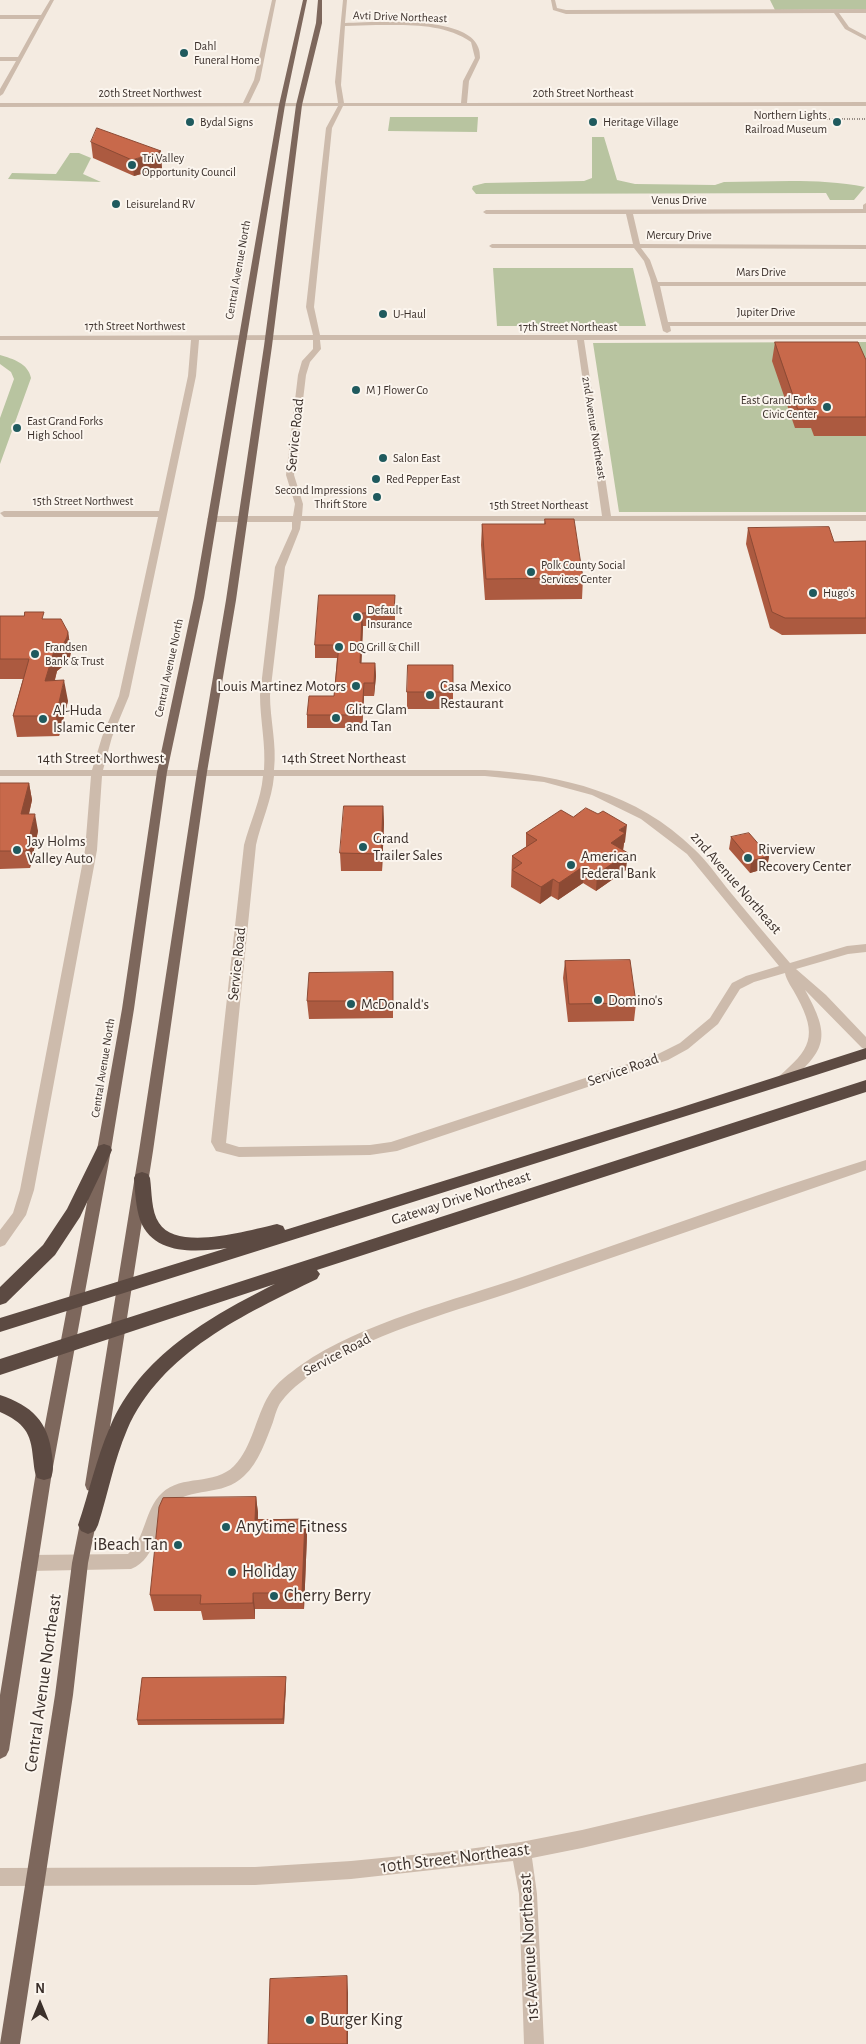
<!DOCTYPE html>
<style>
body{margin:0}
#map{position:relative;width:866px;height:2044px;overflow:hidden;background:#f4ebe1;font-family:"Alegreya Sans",sans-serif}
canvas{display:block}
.north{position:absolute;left:15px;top:1979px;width:50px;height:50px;-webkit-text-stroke:4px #fbf5ee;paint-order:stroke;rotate:0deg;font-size:14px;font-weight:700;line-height:20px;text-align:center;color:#3b302b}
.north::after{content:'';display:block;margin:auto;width:18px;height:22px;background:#3b302b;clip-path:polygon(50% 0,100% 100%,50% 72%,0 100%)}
</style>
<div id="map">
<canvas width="866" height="2044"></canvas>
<div class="north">N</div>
</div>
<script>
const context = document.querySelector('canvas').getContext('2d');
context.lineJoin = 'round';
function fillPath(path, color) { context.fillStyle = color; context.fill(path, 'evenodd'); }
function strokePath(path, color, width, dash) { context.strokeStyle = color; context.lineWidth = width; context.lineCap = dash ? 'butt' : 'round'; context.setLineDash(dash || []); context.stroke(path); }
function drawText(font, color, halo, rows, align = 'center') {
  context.font = font + ' "Alegreya Sans",sans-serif'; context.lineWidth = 4; context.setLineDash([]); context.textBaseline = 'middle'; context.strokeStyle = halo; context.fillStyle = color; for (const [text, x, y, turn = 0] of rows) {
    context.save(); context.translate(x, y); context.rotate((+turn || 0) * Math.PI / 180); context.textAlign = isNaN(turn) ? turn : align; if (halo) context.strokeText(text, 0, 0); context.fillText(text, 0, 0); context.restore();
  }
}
const green = new Path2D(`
 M770 0H866V9L775 10Z
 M390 117H478L477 132 388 131Z
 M592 137H604L617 180 635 184 715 185 724 182C771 182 819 178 865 187L854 200H830L826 193 476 194 472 189 473 186 485 183 584 181 592 178Z
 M70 153H79L91 158 83 174 101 182 8 179 12 173 56 174Z
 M493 268H633L646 326H497Z
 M866 342V512H619L593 343Z
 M0 355C13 359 28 363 31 378L0 464V418L14 379 11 372 0 364Z`);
const minor = new Path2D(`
 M50 0H54L3 94 0 96V89L16 61H0V57H18L39 19H0V15H41Z
 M272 0H276L260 80 249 103H338L335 82 343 0H347L345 23C374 23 483 12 480 58L469 81 467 103 866 102V106H343L332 128 314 307 320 335H866V339L584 340 611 516 866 515V521H301L300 529 285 567 270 695C270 720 277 744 274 770H485C562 775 637 793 694 849 706 860 716 874 726 887 747 912 768 938 790 963L847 946 866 944V952L848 954 796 969 826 995 866 1037V1049L862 1048 805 990C831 1037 827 1049 788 1083H778L777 1080 778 1077C811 1049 818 1036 797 997 793 989 786 980 785 973L754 982 740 989 718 1024 688 1049 668 1060 397 1151 370 1155 239 1157 216 1151 211 1142 244 845C250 822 261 800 263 776H102L97 850 34 1190 26 1215 5 1245 0 1247V1230L13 1213 20 1190 85 850 91 776H0V770H92L102 737 119 696 158 517H4L0 513 4 511H159L188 376 191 340H0V336L313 335 306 307 326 128 338 106 0 107V103H243L254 80ZM376 25C408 25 444 23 471 42L475 58 463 81 461 103H344L341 85 345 26ZM199 340H313V349L302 361 298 375 286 475 295 504 293 516H211L207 519 211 522H292V529L275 567 260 695C260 720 266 744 264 770H103L112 737 129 696 196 376ZM320 340H577L602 516H302L303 504 294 475 306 375 310 362 321 349ZM274 776H485L544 782 592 795 641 819 687 854 779 966 746 976 732 983 710 1018 680 1043 658 1054 391 1142 370 1145 239 1147 226 1143 256 845C261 822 272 800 274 776Z
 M551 0H555L557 8 566 10 866 9V13H839L849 27 866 36V40L845 29 834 13 566 14 553 10Z
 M866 203V213L633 214 640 244 866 245V249L641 248 650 260 658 282H866V286H660L668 322H866V326H670L671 331 667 333 663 331 650 278 644 261 634 248H492L489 246 492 244H633L626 214H486L483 212 486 210 863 209V205Z
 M866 1160V1170C751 1210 636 1249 521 1289 459 1310 379 1331 325 1365 310 1375 292 1387 281 1402 277 1407 275 1416 273 1422 266 1440 259 1462 244 1476 223 1497 189 1487 172 1504 154 1522 159 1558 131 1569L29 1571 23 1568 21 1563 23 1558 29 1555 128 1554C146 1538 144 1510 162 1493 182 1474 214 1486 234 1466 253 1446 255 1418 269 1395 276 1383 290 1373 301 1365 361 1323 455 1300 525 1276 638 1237 751 1196 866 1160Z
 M866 1763V1781L582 1848 532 1858 537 1894 544 2044H524L519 1894 513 1861 351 1879 255 1885 0 1886V1868L255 1867 351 1861 453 1851 521 1842 582 1830Z`);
const major = new Path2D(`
 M303 0H307L285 105 204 598 167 772 134 1009 111 1150 52 1472 9 1750 6 1756 0 1759V1695L36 1472 97 1150 122 1009 157 772 194 598 279 105Z
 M318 0H322V23L302 105 272 346 236 600 207 772 153 1151 101 1485 99 1490 93 1492 87 1490 85 1485 139 1151 197 772 226 600 264 346 296 105 316 23Z
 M89 1511 95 1513 97 1518 88 1563 73 1695 20 2044H0L55 1695 72 1563 81 1518 83 1513Z`);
const highway = new Path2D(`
 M866 1048V1059L810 1077 0 1332V1318L227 1248C196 1252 154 1256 140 1220 136 1207 135 1192 134 1178L136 1174 142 1172 148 1174 150 1178C152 1192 151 1211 159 1223 177 1252 250 1230 277 1224L283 1226 285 1230 676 1109Z
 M866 1080V1092L317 1270 320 1274 317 1279C245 1314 161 1352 127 1430 114 1460 108 1494 98 1525L95 1531 88 1534 81 1531 78 1525C89 1493 96 1459 110 1427 140 1356 209 1317 275 1284L0 1375V1359Z
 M104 1144 110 1146 112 1150 80 1217 55 1255 6 1303 0 1305V1287L43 1245 67 1209 98 1146Z
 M0 1395C32 1406 48 1421 52 1455 53 1463 54 1470 51 1478L44 1480 37 1478C34 1471 34 1465 33 1458 31 1432 24 1423 0 1412Z`);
const rail = new Path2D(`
 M817 119H866`);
const wall = new Path2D(`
 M91 142 162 168 134 176 93 158Z
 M775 342 866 360V436H814L811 428H795L772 361Z
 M545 519 583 578 582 599 485 600 481 545 482 524H544Z
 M748 528 834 542 866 541V634L782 635 770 628 746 544Z
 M319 595H395V626H363L361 663H375L376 676 374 696H364L362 728H307V715L334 696 337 658H315V645Z
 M0 616 46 619 68 632 71 651 70 657 67 663 57 671 55 680 68 701 59 736 17 737 13 716 23 679H0Z
 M453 665V709H407V692Z
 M0 783H29L32 800 29 814 38 831 30 868 0 869Z
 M383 806 384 823 382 871H341L340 853Z
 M573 817 625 842 624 843 623 850 626 870 596 891 583 883 558 900 551 896 540 904 511 887 512 856 526 847V833Z
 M731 837 769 856 767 868 750 873 729 849Z
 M565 961 636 1003 634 1021 568 1022 563 978Z
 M393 972V1018L309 1019 307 1001Z
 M256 1497 258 1513V1519H305L307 1535 304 1609H255V1619L203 1620 201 1611H154L150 1595Z
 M286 1683 284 1724 138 1725 137 1720Z`);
const shadedWall = new Path2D(`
 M161 151 162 168 134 176 132 160Z
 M362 613 363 626 361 676 360 663Z
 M68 632 71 651 70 657 67 663 57 671 49 701 45 681 54 651Z
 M375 663 376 676 374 696V683Z
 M64 680 68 701 59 736 56 716Z
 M364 683V696L362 728V715Z
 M29 783 32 800 25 831 21 814Z
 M383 806 384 823 382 871 381 854Z
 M35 814 38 831 30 868 26 851Z
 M627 825 625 842 624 843 623 850 611 843 619 830Z
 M628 853 626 870 596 891 597 874Z
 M769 856 767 868 750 873 751 861Z
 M584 866 583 883 558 900 559 883Z
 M553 879 551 896 540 904 541 887Z
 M256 1497 258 1513 257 1536 255 1520Z
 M305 1519 307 1535 304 1609 302 1593Z
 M253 1593 255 1609V1619L253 1603Z
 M286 1677V1683L284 1724 283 1719Z
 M347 1976 348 1993V2044H347Z`);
const building = new Path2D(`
 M97 128 161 151 132 160 91 142Z
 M775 342H858L866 360V417H817L814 409H798Z
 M545 519H574L583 578 486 579 482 524H545Z
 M829 527 834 542 866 541V618H785L772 612 748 528Z
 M319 595H395L394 613H362L360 663H375L374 683H364L362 715H307L309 696H334L339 645H315Z
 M25 612H44L42 619H61L68 632 67 637 64 643 54 651 45 681 64 680 56 716H13L29 659H0V616H24Z
 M408 665H453V692H407Z
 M0 783H29L21 814H35L26 851H0Z
 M344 806H383L381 854 340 853Z
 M586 808 598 814 603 811 627 825 619 830 625 833 611 843 628 853 597 874 584 866 559 883 553 879 541 887 512 870 522 863 512 856 537 840 526 833 561 810 573 817Z
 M749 833 769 856 751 861 731 837Z
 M630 960 636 1003 569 1004 565 961Z
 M393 972V1001H307L309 973Z
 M256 1497 255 1520 305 1519 302 1593H253V1603L200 1604 201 1595H150L159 1507 163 1498Z
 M286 1677 283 1719 137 1720 142 1678Z
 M347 1976V2044H268L270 1979Z`);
const markers = [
 [184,53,5,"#1f5a5e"],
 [190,122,5,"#1f5a5e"],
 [593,122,5,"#1f5a5e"],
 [837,122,5,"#1f5a5e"],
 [132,165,5,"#1f5a5e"],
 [116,204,5,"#1f5a5e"],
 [383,314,5,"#1f5a5e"],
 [356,390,5,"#1f5a5e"],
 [827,407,5,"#1f5a5e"],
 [17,428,5,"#1f5a5e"],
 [383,458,5,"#1f5a5e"],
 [376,479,5,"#1f5a5e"],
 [377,497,5,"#1f5a5e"],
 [531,572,5,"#1f5a5e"],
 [813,593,5,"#1f5a5e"],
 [357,617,5,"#1f5a5e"],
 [339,647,5,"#1f5a5e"],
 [35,654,5,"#1f5a5e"],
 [356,686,5,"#1f5a5e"],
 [430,695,5,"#1f5a5e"],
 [336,718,5,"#1f5a5e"],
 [43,719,5,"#1f5a5e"],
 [363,847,5,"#1f5a5e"],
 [17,850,5,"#1f5a5e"],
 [748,858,5,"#1f5a5e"],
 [571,865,5,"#1f5a5e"],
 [598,1000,5,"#1f5a5e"],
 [351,1004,5,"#1f5a5e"],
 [226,1527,5,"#1f5a5e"],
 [178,1545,5,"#1f5a5e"],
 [232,1572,5,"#1f5a5e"],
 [274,1596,5,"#1f5a5e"],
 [310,2020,5,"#1f5a5e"]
];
const farStreetnames = [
 ["Avti Drive Northeast",400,17,2],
 ["20th Street Northwest",150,93],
 ["20th Street Northeast",583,93],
 ["Venus Drive",679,200],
 ["Mercury Drive",679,235],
 ["Central Avenue North",238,270,-80],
 ["Mars Drive",761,272],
 ["Jupiter Drive",766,312],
 ["17th Street Northwest",135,326],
 ["17th Street Northeast",568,327],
 ["2nd Avenue Northeast",594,428,81],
 ["15th Street Northwest",83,501],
 ["15th Street Northeast",539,505],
 ["Central Avenue North",169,668,-78],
 ["Central Avenue North",103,1068,-81]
];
const farPoinames = [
 ["Dahl",194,46],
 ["Funeral Home",194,60],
 ["Northern Lights",827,115,"right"],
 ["Railroad Museum",827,129,"right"],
 ["Bydal Signs",200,122],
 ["Heritage Village",603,122],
 ["Tri Valley",142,158],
 ["Opportunity Council",142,172],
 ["Leisureland RV",126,204],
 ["U-Haul",393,314],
 ["M J Flower Co",366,390],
 ["East Grand Forks",817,400,"right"],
 ["Civic Center",817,414,"right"],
 ["East Grand Forks",27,421],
 ["High School",27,435],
 ["Salon East",393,458],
 ["Red Pepper East",386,479],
 ["Second Impressions",367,490,"right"],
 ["Thrift Store",367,504,"right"],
 ["Polk County Social",541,565],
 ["Services Center",541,579],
 ["Hugo's",823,593],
 ["Default",367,610],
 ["Insurance",367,624],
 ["Frandsen",45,647],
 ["Bank & Trust",45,661],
 ["DQ Grill & Chill",349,647]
];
const streetNames = [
 ["Service Road",295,435,-84],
 ["14th Street Northwest",101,758],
 ["14th Street Northeast",344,758],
 ["2nd Avenue Northeast",736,883,49],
 ["Service Road",237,964,-84],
 ["Service Road",623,1070,-19],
 ["Gateway Drive Northeast",461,1198,-18],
 ["Service Road",337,1355,-28]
];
const poiNames = [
 ["Louis Martinez Motors",346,686,"right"],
 ["Casa Mexico",440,686],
 ["Restaurant",440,703],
 ["Glitz Glam",346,709],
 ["and Tan",346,726],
 ["Al-Huda",53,710],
 ["Islamic Center",53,727],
 ["Grand",373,838],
 ["Trailer Sales",373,855],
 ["Jay Holms",27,841],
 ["Valley Auto",27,858],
 ["Riverview",758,849],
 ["Recovery Center",758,866],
 ["American",581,856],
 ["Federal Bank",581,873],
 ["Domino's",608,1000],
 ["McDonald's",361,1004]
];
const nearPoinames = [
 ["Anytime Fitness",236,1527],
 ["iBeach Tan",168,1545,"right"],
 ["Holiday",242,1572],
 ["Cherry Berry",284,1596],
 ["Burger King",320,2020]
];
const nearStreetnames = [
 ["Central Avenue Northeast",43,1683,-82],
 ["10th Street Northeast",455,1858,-7],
 ["1st Avenue Northeast",529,1947,-93]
];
fillPath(green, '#b8c4a0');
fillPath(minor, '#cdbbac');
fillPath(major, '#7d675c');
fillPath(highway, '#5c4a42');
strokePath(rail, '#3b302b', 2, [0.5, 2]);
fillPath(wall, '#ac5a40');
fillPath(shadedWall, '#8c4a34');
fillPath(building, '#c8694b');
strokePath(building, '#8c4a34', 1);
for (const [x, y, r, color] of markers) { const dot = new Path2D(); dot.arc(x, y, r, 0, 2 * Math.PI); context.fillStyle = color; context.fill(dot); strokePath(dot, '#fbf5ee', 2); }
drawText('12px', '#3b302b', '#fbf5ee', farStreetnames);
drawText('12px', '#3b302b', '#fbf5ee', farPoinames, 'left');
drawText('15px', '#3b302b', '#fbf5ee', streetNames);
drawText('15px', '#3b302b', '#fbf5ee', poiNames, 'left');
drawText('18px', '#3b302b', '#fbf5ee', nearPoinames, 'left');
drawText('18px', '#3b302b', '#fbf5ee', nearStreetnames);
</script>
